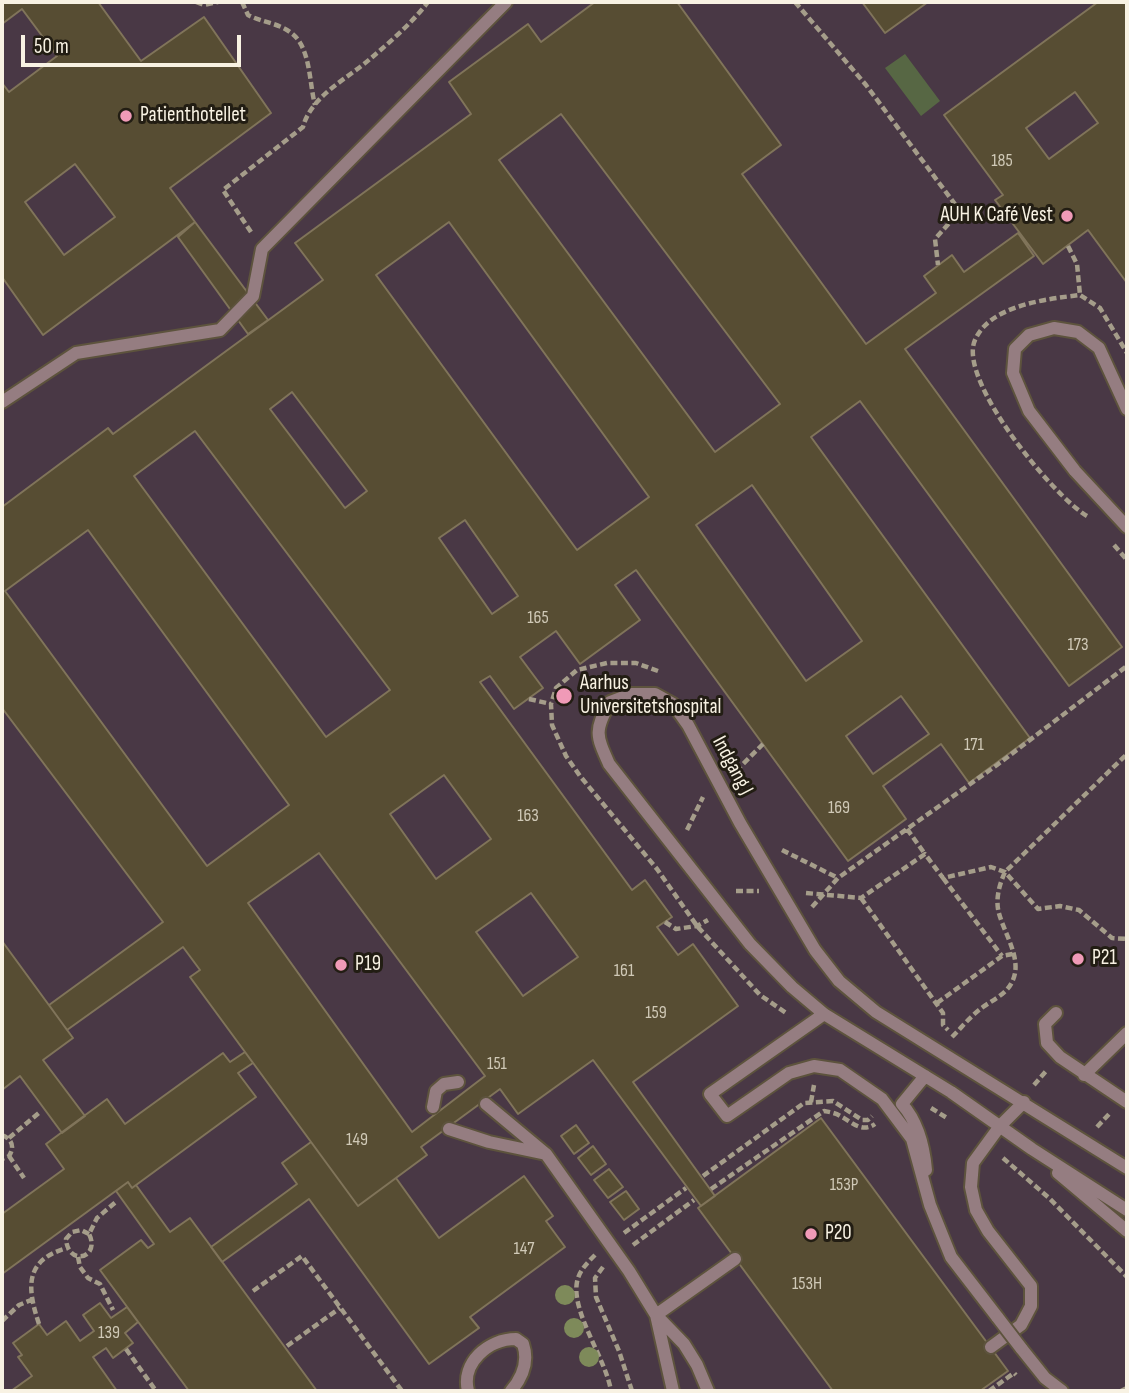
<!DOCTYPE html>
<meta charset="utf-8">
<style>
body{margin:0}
#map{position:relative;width:1129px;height:1393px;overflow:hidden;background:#40351d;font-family:"Sofia Sans Condensed",sans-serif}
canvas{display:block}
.frame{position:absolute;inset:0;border:4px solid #f8f2e3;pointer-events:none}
.scale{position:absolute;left:21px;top:35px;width:220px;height:32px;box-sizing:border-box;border:4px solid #f8f2e3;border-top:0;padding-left:9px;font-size:21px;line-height:24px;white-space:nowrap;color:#f8f2e3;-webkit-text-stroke:5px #221d13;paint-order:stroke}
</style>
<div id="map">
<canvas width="1129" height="1393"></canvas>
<div class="frame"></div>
<div class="scale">50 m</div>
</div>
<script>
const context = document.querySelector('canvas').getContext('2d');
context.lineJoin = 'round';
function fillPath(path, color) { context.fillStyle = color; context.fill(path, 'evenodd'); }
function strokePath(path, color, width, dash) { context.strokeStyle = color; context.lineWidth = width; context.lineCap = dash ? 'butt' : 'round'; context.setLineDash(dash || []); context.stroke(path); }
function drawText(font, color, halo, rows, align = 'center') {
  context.font = font + ' "Sofia Sans Condensed",sans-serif'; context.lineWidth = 6; context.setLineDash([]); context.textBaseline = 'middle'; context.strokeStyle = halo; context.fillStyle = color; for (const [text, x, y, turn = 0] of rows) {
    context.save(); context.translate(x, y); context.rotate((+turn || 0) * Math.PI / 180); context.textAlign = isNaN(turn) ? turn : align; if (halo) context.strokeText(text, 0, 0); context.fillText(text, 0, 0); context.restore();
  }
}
const medical = new Path2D(`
 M2 2H1127V1391H2Z`);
const green = new Path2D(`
 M905 54 940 101 921 116 885 68Z`);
const building = new Path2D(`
 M2 2H98L141 61 204 17 271 113 170 188 195 222 43 335 2 277V83L9 92 57 56 22 9 2 24ZM75 164 115 217 64 255 25 202Z
 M595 2H677L781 145 742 174 866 344 936 293 924 276 952 255 964 272 1018 233 1034 256 905 349 1122 647 1069 686 860 401 811 437 1030 738 969 783 941 744 883 786 906 819 848 861 636 570 615 585 640 620 580 664 556 631 520 657 543 688 514 709 490 676 480 682 632 890 645 880 672 917 657 927 678 955 693 944 738 1006 633 1082 715 1196 701 1206 593 1060 518 1114 500 1089 421 1147 427 1155 358 1206 190 977 200 970 183 947 67 1030 49 1005 163 922 2 708V507L108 428 113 434 323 280 295 243 471 114 449 82 528 24 541 42ZM561 114 780 404 715 452 499 160ZM449 222 649 497 577 550 376 275ZM292 392 367 491 345 508 270 409ZM195 431 390 690 326 737 134 476ZM752 485 862 641 806 681 696 525ZM465 520 518 596 492 614 439 538ZM88 530 289 805 207 866 5 591ZM901 696 929 734 873 774 846 736ZM444 775 491 839 436 879 390 814ZM319 853 485 1076 412 1132 248 903ZM531 893 578 957 523 996 476 932Z
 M862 2H928L885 33Z
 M1098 2H1127V283L1088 230 1043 264 995 200 1003 195 944 115ZM1075 92 1098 123 1049 159 1026 128Z
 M195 222 268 320 248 334 178 237Z
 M2 941 73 1038 43 1060 85 1116 62 1133 20 1076 2 1090Z
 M245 1052 253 1063 238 1073 256 1097 132 1188 128 1182 2 1274V1214L64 1169 46 1144 107 1099 125 1124 223 1053 230 1062Z
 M821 1118 1008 1371 980 1391H833L698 1208Z
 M576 1125 589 1143 574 1154 561 1136Z
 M311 1142 358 1206 396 1178 439 1238 524 1176 553 1216 546 1221 565 1247 470 1317 479 1328 429 1364 309 1199 222 1262 211 1247 297 1184 282 1163Z
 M593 1146 606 1164 591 1175 578 1158Z
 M609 1169 623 1187 608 1198 594 1180Z
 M128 1182 132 1188 136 1185 170 1232 190 1218 317 1391H189L100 1270 141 1240 148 1248 154 1244 116 1191Z
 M626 1191 639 1209 624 1220 610 1202Z
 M100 1303 111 1318 127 1307 138 1322 125 1333 133 1343 113 1358 106 1348 93 1357 117 1391H11L32 1376 18 1357 22 1355 13 1343 39 1324 47 1335 66 1321 80 1341 94 1331 83 1315Z`);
const path = new Path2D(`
 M196 2 204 5 218 2
 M242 2 248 15C261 22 278 23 290 32 311 46 309 83 315 105
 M795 2 866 85 960 211 935 239 938 265
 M251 232 223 190 303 127C311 96 347 79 370 59 390 42 412 23 428 2
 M1068 246 1077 264 1080 295
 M1087 516C1054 497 957 380 975 340 990 305 1047 299 1080 295L1100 308 1127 353
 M1114 545 1127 560
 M658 671 636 663H607L577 670 556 688 551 704 552 725 566 756 580 776 657 869 697 926 760 995 786 1013
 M529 699 551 704
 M736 771 763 744
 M907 829 925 854
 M687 830 703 797
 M782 850 838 878
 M943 878 1002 956
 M736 891H759
 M806 893 861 898 925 854 943 878 991 867 1005 872 1038 909 1060 906 1079 910 1112 938 1127 939
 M861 898 943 1013V1025L948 1030
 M812 907 838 878 997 765 1127 666
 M665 922 676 929 697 926 708 920
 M937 1003 1002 956 1013 954
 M952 1037C961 1028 969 1018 979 1010 990 1001 1006 995 1012 982 1024 959 1002 931 998 909 996 896 1000 883 1005 872L1127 754
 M1034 1085 1047 1070
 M811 1102 814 1085
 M931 1108 947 1118
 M1097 1127 1110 1113
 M2 1135C12 1139 15 1147 9 1156L2 1159
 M9 1138 40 1112
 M9 1156 24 1178
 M1003 1158 1049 1198 1127 1277
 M703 1176 804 1103 833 1101 862 1120H868L872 1116
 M711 1189 824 1111C830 1112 836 1113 842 1117 853 1123 862 1133 875 1124
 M624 1233 686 1188
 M89 1234 81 1230 72 1232 66 1239C68 1267 101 1258 89 1234L97 1218 117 1201
 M633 1245 694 1200
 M595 1255C587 1263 579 1271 577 1282 571 1312 606 1359 611 1391
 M78 1257 80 1267 88 1278 100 1284 113 1310
 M603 1267 595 1278 596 1297 619 1351 632 1391
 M253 1291 302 1256 402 1391
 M2 1321 19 1305 31 1300
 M39 1324C27 1288 24 1260 67 1248
 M287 1346 340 1308
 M126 1349 156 1391
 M989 1391 1014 1373 1016 1375
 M1121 1391 1127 1388`);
const lane = new Path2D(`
 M2 402 76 353 220 330 253 296 262 249 506 2
 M1127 409 1099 348 1078 332 1054 328 1029 335 1015 349 1013 373 1029 411 1075 471 1127 527
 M1056 1013 1045 1024 1047 1043 1060 1057 1127 1102
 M824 1014 710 1094 727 1116 789 1073 814 1066 840 1070 882 1099 912 1139 930 1205 951 1257 998 1318
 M1084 1075 1127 1033
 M925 1076 902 1104C917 1121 924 1147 926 1170
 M433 1107 436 1091 444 1084 458 1082
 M449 1129 489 1142 546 1154 486 1104
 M546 1154 629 1271 656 1315 684 1344 697 1365 708 1391
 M1127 1168 876 1012 839 981 815 950 740 823 688 725 673 704 655 694H631L610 702C594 731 596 735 609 764L750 944 792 987 824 1014 951 1092 1032 1149 1127 1210
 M1058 1173 1127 1231
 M656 1315 735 1259
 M656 1315 673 1391
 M991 1347 1021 1325 1031 1306V1286L988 1231 976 1210 971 1187 973 1163 1000 1126 1024 1102
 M1021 1348 1045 1378 1062 1391
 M468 1391C461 1363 488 1339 516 1339L523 1344C529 1362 523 1377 511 1391`);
const laneBridge = new Path2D(`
 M998 1318 1021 1348`);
const trees = [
 [565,1295],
 [574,1328],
 [589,1357]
];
const markers = [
 [126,116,7,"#f09ab7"],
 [1067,216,7,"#f09ab7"],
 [564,696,9,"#f09ab7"],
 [1078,959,7,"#f09ab7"],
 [341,965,7,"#f09ab7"],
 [811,1234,7,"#f09ab7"]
];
const numberNames = [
 ["185",1002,161],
 ["165",538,618],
 ["173",1078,645],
 ["171",974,745],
 ["169",839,808],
 ["163",528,816],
 ["161",624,971],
 ["159",656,1013],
 ["151",497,1064],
 ["149",357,1140],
 ["153P",844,1185],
 ["147",524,1249],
 ["153H",807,1284],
 ["139",109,1333]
];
const poiNames = [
 ["Patienthotellet",140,116],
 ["AUH K Café Vest",1053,216,"right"],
 ["Aarhus",580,684],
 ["Universitetshospital",580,708],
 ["P21",1092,959],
 ["P19",355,965],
 ["P20",825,1234]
];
const streetNames = [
 ["Indgang J",732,766,62]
];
fillPath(medical, '#493845');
fillPath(green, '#576744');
fillPath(building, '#574d33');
strokePath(building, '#80745a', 2);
strokePath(lane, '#5d533d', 16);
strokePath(path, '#a59d8a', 4.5, [7, 3.5]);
strokePath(lane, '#957d81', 12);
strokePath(laneBridge, '#5d533d', 16, []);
strokePath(laneBridge, '#957d81', 12);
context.fillStyle = '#7e8a5a';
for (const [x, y] of trees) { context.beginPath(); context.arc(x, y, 10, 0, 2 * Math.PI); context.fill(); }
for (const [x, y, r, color] of markers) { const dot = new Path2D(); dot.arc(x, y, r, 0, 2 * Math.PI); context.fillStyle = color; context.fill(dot); strokePath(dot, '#221d13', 2.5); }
drawText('18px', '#d0c9b7', null, numberNames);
drawText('21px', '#f8f2e3', '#221d13', poiNames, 'left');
drawText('21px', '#f8f2e3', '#221d13', streetNames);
</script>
